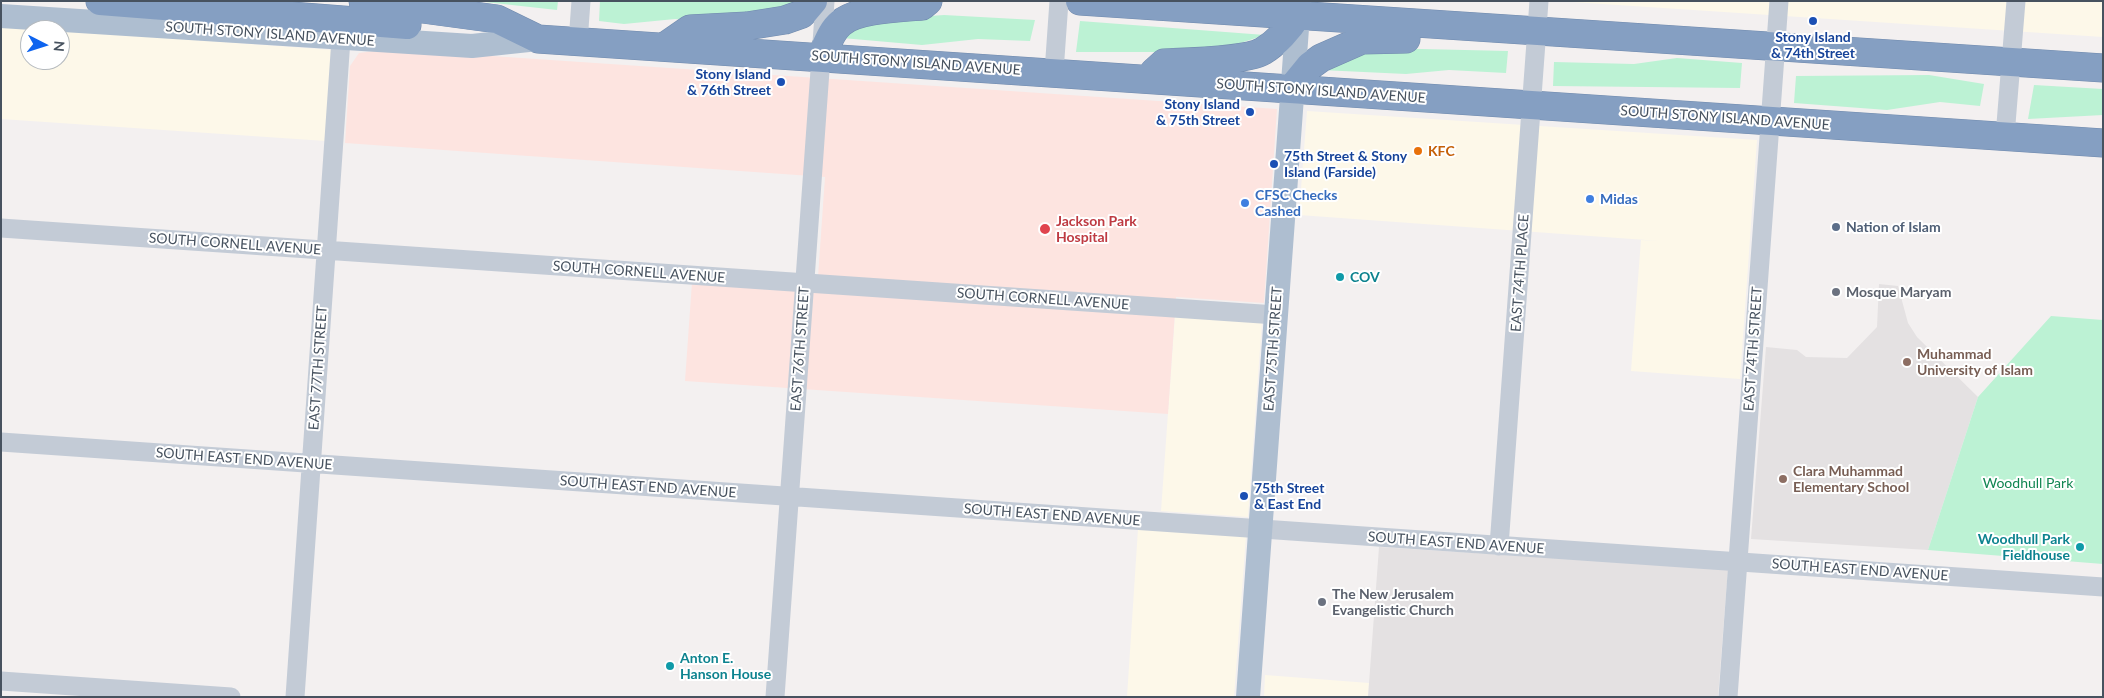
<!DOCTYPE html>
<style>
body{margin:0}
#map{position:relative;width:2104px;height:698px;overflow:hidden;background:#f3f0f0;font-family:Lato,sans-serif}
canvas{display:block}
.frame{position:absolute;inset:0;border:2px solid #47525f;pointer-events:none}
.north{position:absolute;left:20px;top:20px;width:50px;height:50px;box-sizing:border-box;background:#fff;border:1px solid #b5babf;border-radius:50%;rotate:95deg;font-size:14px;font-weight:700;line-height:20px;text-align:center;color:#47525f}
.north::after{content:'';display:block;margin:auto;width:18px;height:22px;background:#0e64ef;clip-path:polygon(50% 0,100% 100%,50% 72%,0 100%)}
</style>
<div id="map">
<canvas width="2104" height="698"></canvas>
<div class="frame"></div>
<div class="north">N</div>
</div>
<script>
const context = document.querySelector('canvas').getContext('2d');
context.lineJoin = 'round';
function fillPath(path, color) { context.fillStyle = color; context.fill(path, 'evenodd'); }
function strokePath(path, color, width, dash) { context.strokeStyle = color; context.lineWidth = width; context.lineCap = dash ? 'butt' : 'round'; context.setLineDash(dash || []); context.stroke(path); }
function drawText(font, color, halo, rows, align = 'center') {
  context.font = font + ' Lato,sans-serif'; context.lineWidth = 4; context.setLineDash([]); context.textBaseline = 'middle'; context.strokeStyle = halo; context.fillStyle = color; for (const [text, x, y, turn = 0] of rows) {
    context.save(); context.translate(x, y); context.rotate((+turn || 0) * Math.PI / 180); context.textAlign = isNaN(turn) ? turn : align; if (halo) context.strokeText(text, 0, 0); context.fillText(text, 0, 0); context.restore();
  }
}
const commercial = new Path2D(`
 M1557 1H2103V37Z
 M1 26 58 30H30V60H60V30L333 50 326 141 1 119Z
 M1307 111 1757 140 1740 379 1631 371 1641 240 1660 241 1299 215Z
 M1175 315 1262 321 1248 517 1161 511Z
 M1138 529 1246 536 1234 697H1127Z
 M1265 675 1369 683 1368 697H1264Z`);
const education = new Path2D(`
 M1879 284 1898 286 1908 323 1917 337 1978 397 1928 550 1751 539 1766 347 1797 350 1806 357 1847 358 1877 327Z
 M1379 547 1728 569 1718 697H1368Z`);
const medical = new Path2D(`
 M388 49 1277 109 1264 303 1176 297 1168 414 685 381 692 282 817 291 825 177 345 143 350 66 359 53Z`);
const green = new Path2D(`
 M476 1H558L557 10Z
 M600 1H793L794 10 736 22 675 19 624 24 599 21Z
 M944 15 1035 20 1030 41 978 39 922 45 842 38 847 22Z
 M1080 21 1265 35 1213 52H1076Z
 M1379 48 1508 51 1506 73 1449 70 1406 74 1321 70Z
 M1677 58 1742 63 1740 88 1553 86 1554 62 1634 64Z
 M1929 75 1984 84 1980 106 1940 102 1887 110 1794 103 1796 76Z
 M2034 85 2103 89V115L2028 119Z
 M2051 316 2103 320V564L1928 550 1978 397Z`);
const minor = new Path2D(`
 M578 42 581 1
 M1054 72 1059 1
 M2005 136 2016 1
 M1 228 1276 315
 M1 442 2103 587
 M1499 546 1539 1
 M1 681 231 697
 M295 697 341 39
 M775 697 825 1
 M1728 697 1779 1`);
const major = new Path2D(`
 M1 16 472 46 538 39
 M1248 697 1299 1`);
const highway = new Path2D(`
 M100 1 407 25
 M363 1 497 19 538 39 2103 143
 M1080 1 2103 68
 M664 47 690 29 747 26 785 20 802 14 813 1
 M821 57C827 45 831 31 841 23 857 9 900 8 922 6L928 1
 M1154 72 1164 63C1185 62 1246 61 1263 51 1276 43 1289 29 1297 16
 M1292 88 1310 66 1321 58 1362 40 1406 39`);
const markers = [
 [1813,21,5,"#1a4fb4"],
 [781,82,5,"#1a4fb4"],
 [1250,112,5,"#1a4fb4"],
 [1418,151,5,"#e8710a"],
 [1274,164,5,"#1a4fb4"],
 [1590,199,5,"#3f7fe0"],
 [1245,203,5,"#3f7fe0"],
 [1836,227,5,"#5c6f8a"],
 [1045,229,6,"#e0444e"],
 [1340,277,5,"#0f9aa8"],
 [1836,292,5,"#6b7280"],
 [1907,362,5,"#8d6e63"],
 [1783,479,5,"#8d6e63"],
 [1244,496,5,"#1a4fb4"],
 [2080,547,5,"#0f9aa8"],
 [1322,602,5,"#6b7280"],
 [670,666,5,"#0f9aa8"]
];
const streetNames = [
 ["SOUTH STONY ISLAND AVENUE",270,34,4],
 ["SOUTH STONY ISLAND AVENUE",916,63,4],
 ["SOUTH STONY ISLAND AVENUE",1321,91,4],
 ["SOUTH STONY ISLAND AVENUE",1725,118,4],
 ["SOUTH CORNELL AVENUE",235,244,4],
 ["SOUTH CORNELL AVENUE",639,272,4],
 ["EAST 74TH PLACE",1520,273,-86],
 ["SOUTH CORNELL AVENUE",1043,299,4],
 ["EAST 76TH STREET",800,349,-86],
 ["EAST 75TH STREET",1273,349,-86],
 ["EAST 74TH STREET",1753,349,-86],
 ["EAST 77TH STREET",318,368,-86],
 ["SOUTH EAST END AVENUE",244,459,4],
 ["SOUTH EAST END AVENUE",648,487,4],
 ["SOUTH EAST END AVENUE",1052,515,4],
 ["SOUTH EAST END AVENUE",1456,543,4],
 ["SOUTH EAST END AVENUE",1860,570,4]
];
const transitNames = [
 ["Stony Island",1813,37,"center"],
 ["& 74th Street",1813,53,"center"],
 ["Stony Island",771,74],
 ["& 76th Street",771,90],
 ["Stony Island",1240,104],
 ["& 75th Street",1240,120],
 ["75th Street & Stony",1284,156,"left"],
 ["Island (Farside)",1284,172,"left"],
 ["75th Street",1254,488,"left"],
 ["& East End",1254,504,"left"]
];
const foodNames = [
 ["KFC",1428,151]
];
const shopNames = [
 ["CFSC Checks",1255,195],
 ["Cashed",1255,211],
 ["Midas",1600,199]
];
const healthNames = [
 ["Jackson Park",1056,221],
 ["Hospital",1056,237]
];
const serviceNames = [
 ["Nation of Islam",1846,227]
];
const cultureNames = [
 ["COV",1350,277],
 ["Woodhull Park",2070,539,"right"],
 ["Fieldhouse",2070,555,"right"],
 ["Anton E.",680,658],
 ["Hanson House",680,674]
];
const worshipNames = [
 ["Mosque Maryam",1846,292],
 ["The New Jerusalem",1332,594],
 ["Evangelistic Church",1332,610]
];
const educationNames = [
 ["Muhammad",1917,354],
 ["University of Islam",1917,370],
 ["Clara Muhammad",1793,471],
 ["Elementary School",1793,487]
];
const parkNames = [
 ["Woodhull Park",2028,483]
];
fillPath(commercial, '#fdf8e9');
fillPath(education, '#e4e1e2');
fillPath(medical, '#fde4e0');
fillPath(green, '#bcf2d4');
strokePath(highway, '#708aad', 29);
strokePath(minor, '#c3cbd6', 19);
strokePath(major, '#aebed0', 24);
strokePath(highway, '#859fc2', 28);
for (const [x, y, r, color] of markers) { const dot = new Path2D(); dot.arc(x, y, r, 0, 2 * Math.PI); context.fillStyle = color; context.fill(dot); strokePath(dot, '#fff', 2); }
drawText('14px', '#47525f', '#fff', streetNames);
drawText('bold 14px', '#164399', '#fff', transitNames, 'right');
drawText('bold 14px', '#c56008', '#fff', foodNames, 'left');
drawText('bold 14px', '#366cbe', '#fff', shopNames, 'left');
drawText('bold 14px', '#be3a42', '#fff', healthNames, 'left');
drawText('bold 14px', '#4e5e75', '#fff', serviceNames, 'left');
drawText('bold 14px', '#0d838f', '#fff', cultureNames, 'left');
drawText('bold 14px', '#5b616d', '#fff', worshipNames, 'left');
drawText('bold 14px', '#785e54', '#fff', educationNames, 'left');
drawText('14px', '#118652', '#fff', parkNames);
</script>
